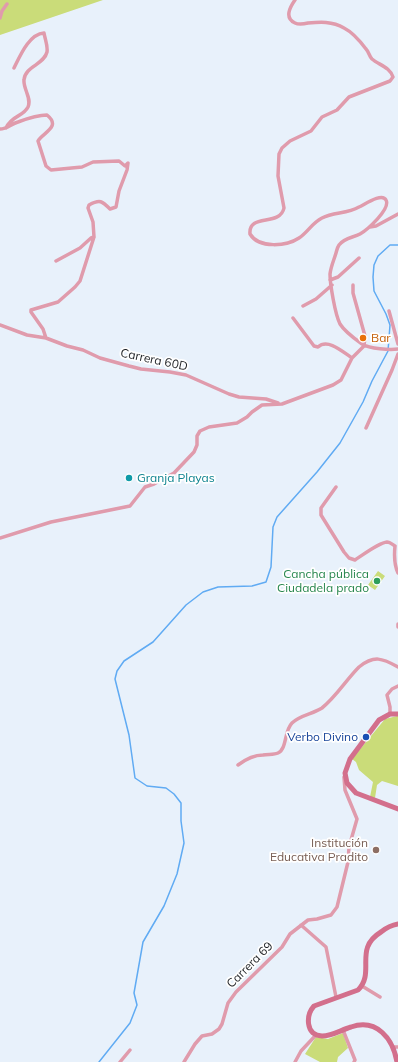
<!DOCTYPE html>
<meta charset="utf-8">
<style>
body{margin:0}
canvas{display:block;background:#e8f1fb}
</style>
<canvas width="398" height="1062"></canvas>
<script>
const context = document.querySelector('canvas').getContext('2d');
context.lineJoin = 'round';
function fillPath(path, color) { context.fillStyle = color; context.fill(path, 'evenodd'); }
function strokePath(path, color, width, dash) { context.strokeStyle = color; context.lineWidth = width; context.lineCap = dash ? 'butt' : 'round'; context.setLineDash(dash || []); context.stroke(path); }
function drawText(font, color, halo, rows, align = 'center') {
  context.font = font + ' Mulish,sans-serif'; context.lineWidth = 3.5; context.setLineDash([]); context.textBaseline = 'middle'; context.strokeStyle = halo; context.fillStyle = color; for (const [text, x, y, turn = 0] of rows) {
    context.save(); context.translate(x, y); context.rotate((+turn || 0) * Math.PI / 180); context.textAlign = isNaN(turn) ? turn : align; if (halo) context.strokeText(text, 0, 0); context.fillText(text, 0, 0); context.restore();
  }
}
const green = new Path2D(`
 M0 0H103L0 35Z
 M378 571 385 576 375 590 368 585Z
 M397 716H398V786L382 781 377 785 375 798 370 797 373 782 359 770 356 762 352 759 385 719Z
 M343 1033 348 1048 338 1057 337 1062H320L305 1054 316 1037 328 1039Z`);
const stream = new Path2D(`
 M99 1062 130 1023 137 1005 134 993 143 942 164 906 177 874 184 843 181 821V803L174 794 166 788 147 786 135 778 129 735 115 679 117 671 124 661 153 642 186 605 203 592 218 587 252 586 266 582 271 567 273 527 277 517 317 472 340 443 363 402 372 381 388 351 390 325 386 314 374 291 373 277 374 265 378 256 390 245H398`);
const minor = new Path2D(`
 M295 0C290 7 284 18 295 23 299 25 304 24 308 23 320 22 332 21 344 28 352 32 360 41 366 49 369 52 369 56 372 59 379 65 390 67 393 77L390 81 349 97 337 110 322 117 311 131 290 141 282 148 279 154 278 176 284 208C280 227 248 213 250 234 259 249 287 246 299 238 308 232 312 223 322 218 334 212 347 214 359 207 364 205 382 192 386 200 391 209 367 230 360 234 353 238 345 237 339 245 337 248 337 250 336 253 334 260 331 266 330 274 330 284 335 314 340 324 345 332 355 339 362 344 370 349 390 350 398 349
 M0 18 2 11 7 4
 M6 128C12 115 23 117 28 107 32 98 23 89 24 80 25 66 44 65 47 52 48 46 45 39 44 33 29 34 20 56 14 68
 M0 129C7 129 11 124 18 122 26 119 39 115 47 115 62 127 42 133 38 141L46 166 51 170 82 167 93 162 119 161 125 166 128 163 127 170 119 191 116 207 110 209C102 201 100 199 89 205L88 208 93 222 94 237 80 281 75 287 58 302 31 310V312L43 329 46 338
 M370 227 376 226 398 214
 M56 261 80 248 91 238 94 237
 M330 280 338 277 359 258
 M353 285V293L365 336 364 346
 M303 306 316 299 332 285
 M389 311 398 344
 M293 318 314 346 318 347C328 338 343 352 352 358
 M0 325 27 335 46 338 67 346 83 350 100 358 129 366 141 369 170 372 186 375 229 394 239 397 266 399 278 403
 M366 428 392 370 398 354
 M336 487 321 508V515L344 552 349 558 355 560C363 555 378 543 387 542 390 542 393 545 395 546
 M0 538 51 522 130 506 145 487 154 484 174 473 194 452 197 445V436L200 431 209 427 237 423 247 417 252 412 262 405 282 404 333 385 341 380 352 358 364 346
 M395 546C394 556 394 565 398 573
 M398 627V624
 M390 714V707L387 695 392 689 398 686
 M238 765C246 759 253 755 263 755 268 754 274 755 278 753 287 749 284 731 292 723 300 715 313 714 322 708 336 697 346 680 359 667 374 655 382 658 398 667
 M301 925 326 947 336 997
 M362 986 380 997
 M343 1030 355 1060 354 1062
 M394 1047H398
 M120 1062 130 1050
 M184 1062 195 1044 202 1036 212 1034 219 1029 222 1024 228 1003 236 992 282 947 290 934 308 920 317 919 331 915 337 907 348 862 349 847 357 819 345 790 344 777
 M295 1062 301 1051 316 1035`);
const secondary = new Path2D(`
 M398 714H390L379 720 350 759 345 773 347 783 356 793 398 809
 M397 1062C393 1039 377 1018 351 1027 341 1030 332 1036 322 1036 305 1035 306 1015 314 1006L358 990C376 972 353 949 381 932 386 928 392 925 398 924`);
const markers = [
 [363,338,4,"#e8710a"],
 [129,478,4,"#0f9aa8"],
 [377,581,4,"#2e9e5b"],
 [366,737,4,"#1a4fb4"],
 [376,850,4,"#8d6e63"]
];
const foodNames = [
 ["Bar",371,338]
];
const streetNames = [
 ["Carrera 60D",154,360,12],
 ["Carrera 69",250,965,-45]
];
const cultureNames = [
 ["Granja Playas",137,478]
];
const leisureNames = [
 ["Cancha pública",369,574],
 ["Ciudadela prado",369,588]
];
const transitNames = [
 ["Verbo Divino",358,737]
];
const educationNames = [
 ["Institución",368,843],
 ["Educativa Pradito",368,857]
];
fillPath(green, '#cadc79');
strokePath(stream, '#60abf3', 1.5);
strokePath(minor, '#e09bac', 3.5);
strokePath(secondary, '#d36f8c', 5);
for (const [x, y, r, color] of markers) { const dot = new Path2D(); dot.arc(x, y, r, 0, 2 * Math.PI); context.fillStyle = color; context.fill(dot); strokePath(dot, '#fff', 1.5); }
drawText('12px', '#c56008', '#fff', foodNames, 'left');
drawText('12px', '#1d2024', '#fff', streetNames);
drawText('12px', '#0d838f', '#fff', cultureNames, 'left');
drawText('12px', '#27864d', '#fff', leisureNames, 'right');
drawText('12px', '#164399', '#fff', transitNames, 'right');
drawText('12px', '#785e54', '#fff', educationNames, 'right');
</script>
